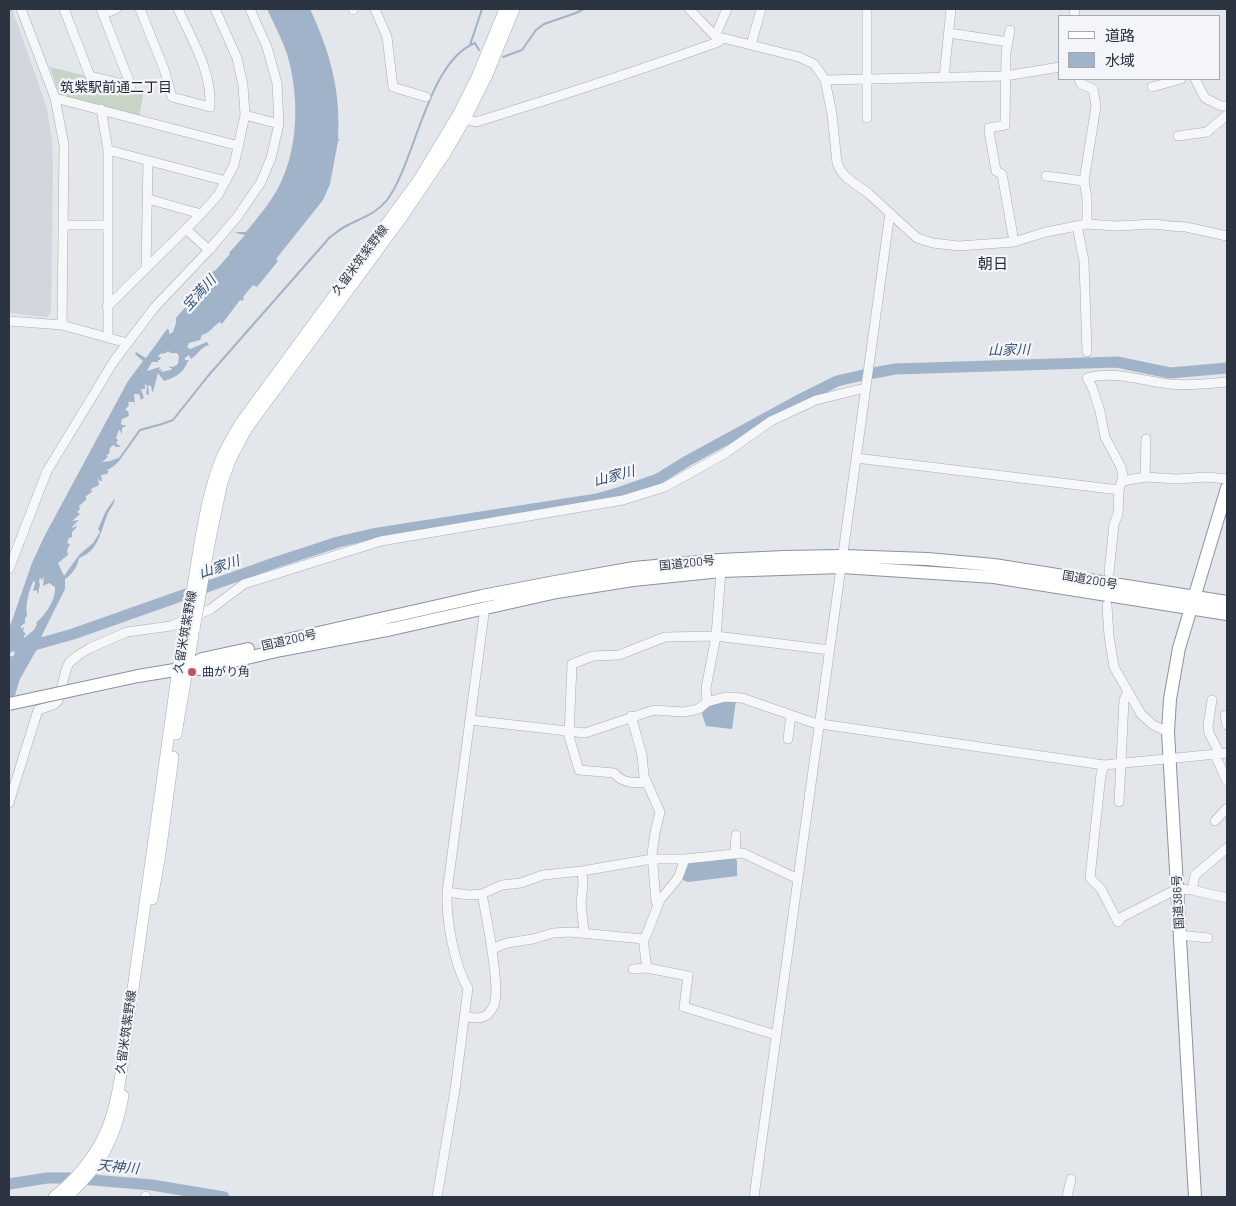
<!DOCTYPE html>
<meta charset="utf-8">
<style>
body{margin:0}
#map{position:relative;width:1236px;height:1206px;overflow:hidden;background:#e3e6ea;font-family:Barlow,"Noto Sans JP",sans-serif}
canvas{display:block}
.frame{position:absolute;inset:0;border:10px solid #2c3442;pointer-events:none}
.legend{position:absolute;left:1058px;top:15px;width:162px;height:65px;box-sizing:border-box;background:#f3f5f8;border:1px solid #a3a8af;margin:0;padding:6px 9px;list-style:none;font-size:15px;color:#2c3442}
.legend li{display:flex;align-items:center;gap:10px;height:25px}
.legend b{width:25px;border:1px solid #a3a8af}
</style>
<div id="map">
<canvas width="1236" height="1206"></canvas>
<div class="frame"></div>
<ul class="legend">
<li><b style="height:6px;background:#fff"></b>道路</li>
<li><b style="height:14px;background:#a0b3c8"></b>水域</li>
</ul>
</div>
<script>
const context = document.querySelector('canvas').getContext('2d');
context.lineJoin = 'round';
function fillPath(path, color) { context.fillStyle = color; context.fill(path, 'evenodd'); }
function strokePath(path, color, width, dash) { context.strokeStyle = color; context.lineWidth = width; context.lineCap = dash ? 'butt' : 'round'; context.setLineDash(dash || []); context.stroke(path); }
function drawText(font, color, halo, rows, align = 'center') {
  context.font = font + ' Barlow,"Noto Sans JP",sans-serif'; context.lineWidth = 4.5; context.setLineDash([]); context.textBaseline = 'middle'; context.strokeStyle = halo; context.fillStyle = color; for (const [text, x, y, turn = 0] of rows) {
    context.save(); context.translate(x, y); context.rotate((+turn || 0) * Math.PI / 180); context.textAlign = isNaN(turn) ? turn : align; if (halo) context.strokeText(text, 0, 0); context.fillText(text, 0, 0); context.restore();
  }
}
const built = new Path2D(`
 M9 9H12L46 105 52 139 53 167 51 311 47 317 9 313Z`);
const green = new Path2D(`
 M50 67 144 90 139 119 61 99Z`);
const water = new Path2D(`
 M267 9H310C330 52 341 91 338 139L340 140 338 141 330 184 323 200 276 259 278 261 257 287 253 285 243 297 244 299 242 301 240 300 222 324 220 322C213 326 209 334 202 335L200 340 189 343 187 347 190 349 207 342 209 345C199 348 199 354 191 359L189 355 185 358V360H189C187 362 187 364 185 367 182 374 171 379 164 381L158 373 153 392 152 391 151 386 148 385 149 395 146 394 147 386 145 384V389H141L144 398 141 400 139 394H134L135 407 134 402H128L129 405 125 410 128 411 129 416 122 419 121 423 122 425H127L122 428V435L120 430H119L116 438 118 440 116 443 121 447H116L113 445 110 448 109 454 106 455 108 457 102 462 110 461 118 458 120 460 114 466 106 471H109L107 474 101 475 102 481H100L98 478 99 485 91 489 92 492 86 496V500L79 506 80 509 77 512 80 514 72 521 79 520 72 527 73 528 76 526 77 527 72 532V537L69 538 67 543 70 544 67 550 68 555 58 563 64 576 79 555 93 543 100 532 98 529 106 511 115 498C114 505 111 507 108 513 101 530 99 551 79 558 78 565 72 575 65 579V589L43 633 37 649 20 679 15 695 9 703V661L10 656H12L13 657 15 652 13 651 9 654V629L32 563 44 537 128 381 143 361 135 354 136 352 146 358 167 329 169 330V334L173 332 176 323V318L213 275 212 273 214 270 215 271 230 254 229 253 245 235 236 233V232H246C258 217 273 200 281 182 299 144 299 94 287 54 282 39 274 24 267 9ZM168 351 170 353H177L179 356 178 364 173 367 169 366 170 368H172L171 370 161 372 162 369 159 370 160 367 147 371 152 362H158V360H160L161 357H158L160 354 166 353ZM44 576 43 586 49 583 55 587C56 601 44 616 36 623L37 624 34 630 24 638V636L26 634 23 631 24 627 21 629V626L25 623V618L27 616C25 604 29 590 34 580L35 583 33 591 37 590V594L38 593 40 584 39 581 40 578 42 580Z
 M736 700 732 729 706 726 702 714C708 700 724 701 736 700Z
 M735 858 737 861V876L688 882 683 880 682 877 689 863 692 862Z`);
const stream = new Path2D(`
 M470 45 482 9
 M503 57 522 50 536 30 544 24 576 13 584 9
 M117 460 120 458 140 430 162 424 173 420 208 376 330 237C335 234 340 229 346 226 361 218 376 214 387 200 416 161 427 62 475 43L479 50`);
const river = new Path2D(`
 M9 669 34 645 73 634 277 562 338 542 372 534 597 499 621 492 658 479 687 461 797 401 837 381 863 375 895 369 1117 362 1170 373 1227 368
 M9 1184 47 1178H69L152 1185 224 1197`);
const minor = new Path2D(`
 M21 9 55 98 64 145 62 325
 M64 9 90 76 131 86
 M101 9 131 86
 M140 9 164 69 172 97 210 107C212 71 192 40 178 9
 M375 9 387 37 393 87 426 97
 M689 9 715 36 799 57 814 64 825 80 832 114 837 163 841 171 847 178 868 193 917 238 933 243 959 246 1014 242 1046 232 1087 224 1116 226 1154 224 1170 226 1186 227 1227 236
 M1074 9 1075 16
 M353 10V9
 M103 14 116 9
 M1010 30 1006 53 1005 125 989 128C990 142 994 157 996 171L1002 174 1014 242
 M949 33 1008 42
 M715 36 727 9
 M751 45 761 9
 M944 77 951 9
 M1079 79 1081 84 1093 89 1096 106 1084 181 1087 198V224
 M1195 79 1205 98 1221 106H1227
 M825 80 1005 76 1060 67
 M1152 87 1181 79
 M55 98 239 146
 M101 109 108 150V337
 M245 115 279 124
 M867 118V9
 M465 119 476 122C557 97 638 71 718 42L723 38
 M1178 136 1207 132 1227 115
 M108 150 226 181
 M1046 176 1084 181
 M148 199 201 214
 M63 225H107
 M1077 226 1084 261 1087 352
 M187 230 209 250
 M146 268 148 161
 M107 307 201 214 218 195 234 165 245 115 243 85 237 58 215 9
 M9 321 62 325 127 343
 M856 458 1119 490
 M1145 477 1146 439
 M1123 481 1145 477 1177 479 1207 477 1227 479
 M9 569 47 471 114 361 154 308 209 250 237 217 261 182 271 158 279 124 277 83 267 47 250 9
 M1109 573 1114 524 1118 514 1119 490 1123 476 1121 467 1105 437 1100 411 1092 387 1087 378C1112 370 1143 381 1169 384 1189 386 1207 384 1227 382
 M1107 605 1109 636 1114 667 1141 714 1153 725 1168 732
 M1212 700 1208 725 1209 733 1220 754
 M707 702 706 688 716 636 721 571
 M1225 715 1227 725
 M631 716 642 755 644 776 660 812 655 833 652 854 656 901 658 904
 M470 720 585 733 654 710 683 712 695 710 700 708 707 702 725 697 742 698 814 723 1104 765 1227 753
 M788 739 791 715
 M1215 755 1227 781
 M1104 765 1101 774 1090 878 1101 889 1118 922 1122 917 1177 889 1192 890 1227 898
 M647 782C635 783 623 784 614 773L579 770 569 736 572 664 593 656 619 655 665 637 716 636 830 650
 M1119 802 1124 700 1128 691
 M9 803 38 710 53 705 58 701 66 670 69 663 77 656 90 648 127 632 171 626 211 609 244 584 381 541 623 500 665 487 724 454 771 421 816 400 865 388
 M1215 821 1227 808
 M735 854 736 835
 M685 859 678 878 660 900 646 936 643 939 647 968 688 976 684 1007 776 1035
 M582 871 583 884 581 903 584 933
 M1192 890 1195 875 1227 848
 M447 892 469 895 482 894 502 885 521 883 543 875 582 871 652 859H685L743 853 798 879
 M1179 935 1208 938
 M492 949 507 943 533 939 553 933 570 932 643 939
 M633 969 647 968
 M465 1016C477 1020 488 1019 494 1005 501 988 486 915 482 894
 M145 1197 146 1196
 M437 1197 455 1090 468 988C454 965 446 919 447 892L485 607
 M754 1197 890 213
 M1067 1197 1071 1179`);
const major = new Path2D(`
 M200 543C205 514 211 483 223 455 228 445 234 434 240 424L418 181 458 115 477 77 505 9
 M209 544 222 482 231 458 247 428 402 217 444 155 465 119 487 75 514 9
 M176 734 193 635
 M152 899 160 854 173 757
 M54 1197C75 1180 94 1158 105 1134 117 1107 121 1075 125 1046L178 669 185 636
 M67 1197C77 1187 88 1176 96 1165 110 1145 119 1119 123 1096`);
const highway = new Path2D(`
 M287 640 482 596 555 582 634 568 720 560 784 557 843 556 927 559 994 565 1227 602
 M187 668 202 659 248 649
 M138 676 187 668 200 669 281 650 392 629 557 592 633 580 721 571 842 567 994 577 1227 614
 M1195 1197 1168 732 1170 699 1179 648 1227 488`);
const majorBridge = new Path2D(`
 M194 629 209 544
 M185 636 200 543`);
const highwayBridge = new Path2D(`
 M9 704 138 676`);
const markers = [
 [192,672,5,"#c75061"]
];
const streetNames = [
 ["久留米筑紫野線",360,260,-53],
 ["国道200号",687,563,-6],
 ["国道200号",1090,580,10],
 ["久留米筑紫野線",185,632,-80],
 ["国道200号",289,640,-13],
 ["国道386号",1178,902,-93],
 ["久留米筑紫野線",126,1032,-82]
];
const poiNames = [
 ["曲がり角",202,672]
];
const neighbourhoodNames = [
 ["筑紫駅前通二丁目",116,87]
];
const waterNames = [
 ["宝満川",199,293,-48],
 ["山家川",1009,350,-1],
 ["山家川",614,476,-15],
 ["山家川",219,567,-19],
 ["天神川",118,1167,5]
];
const quarterNames = [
 ["朝日",993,264]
];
fillPath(built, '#d1d5dc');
fillPath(green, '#c8d4c5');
fillPath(water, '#a0b3c8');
strokePath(stream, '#a0b3c8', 2);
strokePath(river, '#a0b3c8', 11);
strokePath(minor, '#a8adb4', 10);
strokePath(major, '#a3aab6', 12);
strokePath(highway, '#8b93a0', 14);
strokePath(minor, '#f6f7f9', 9);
strokePath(major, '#fff', 11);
strokePath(highway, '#fff', 12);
strokePath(majorBridge, '#a3aab6', 12, []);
strokePath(highwayBridge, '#8b93a0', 14, []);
strokePath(majorBridge, '#fff', 11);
strokePath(highwayBridge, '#fff', 12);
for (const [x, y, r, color] of markers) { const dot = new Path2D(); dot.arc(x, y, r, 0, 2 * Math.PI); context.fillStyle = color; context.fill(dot); strokePath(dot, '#f3f5f8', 2); }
drawText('12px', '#2c3442', '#f3f5f8', streetNames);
drawText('12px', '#2c3442', '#f3f5f8', poiNames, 'left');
drawText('14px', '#1e2533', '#f3f5f8', neighbourhoodNames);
drawText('italic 14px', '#385274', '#f3f5f8', waterNames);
drawText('15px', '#1e2533', '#f3f5f8', quarterNames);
</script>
